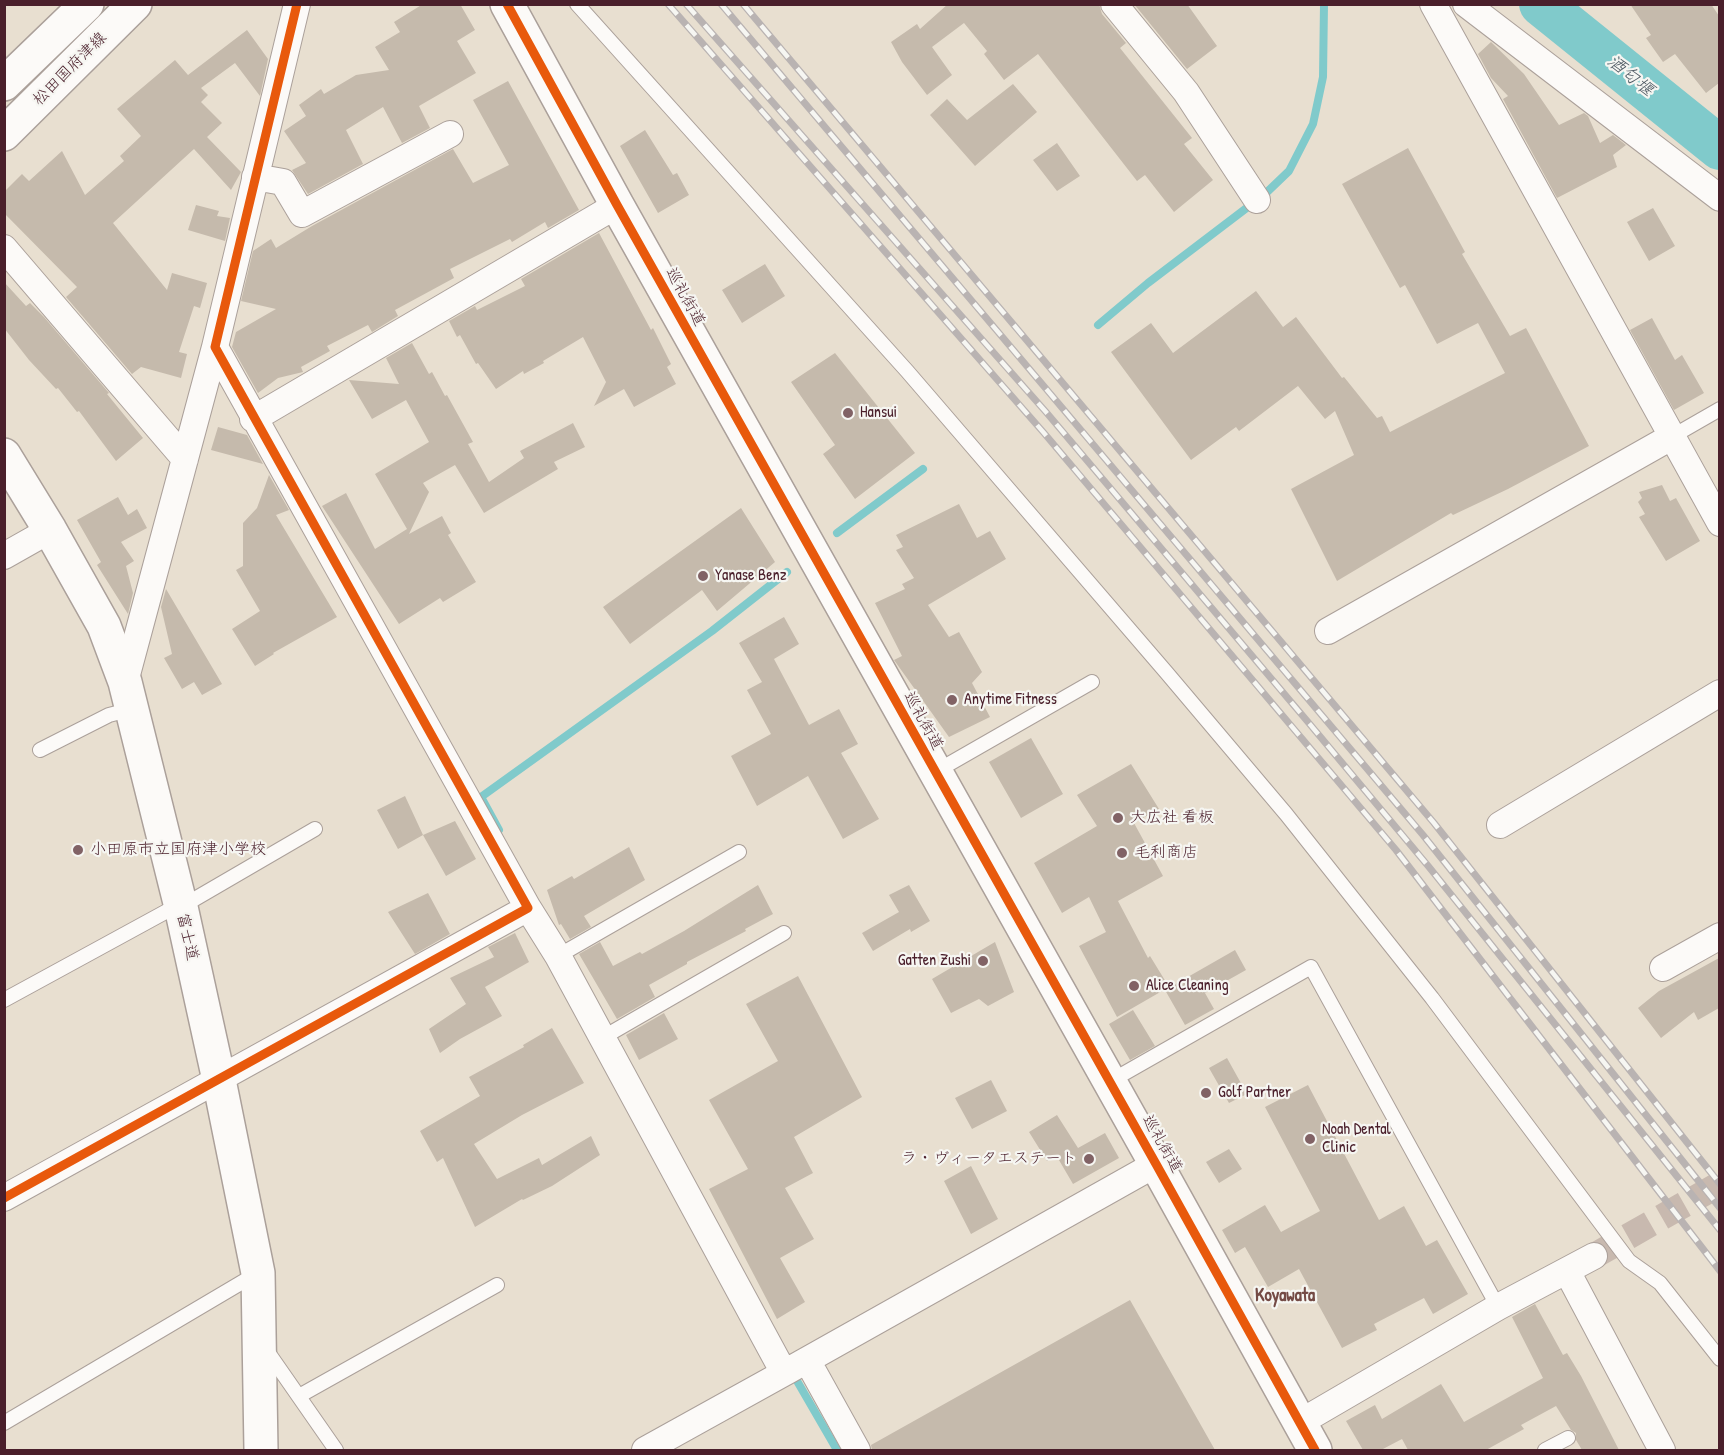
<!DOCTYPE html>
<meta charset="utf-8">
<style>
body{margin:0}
#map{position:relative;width:1724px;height:1455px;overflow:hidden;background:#e8dfd0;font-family:"Patrick Hand",sans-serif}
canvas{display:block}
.frame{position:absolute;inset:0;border:6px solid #4a1f2b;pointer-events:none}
</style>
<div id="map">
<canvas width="1724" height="1455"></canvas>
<div class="frame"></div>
</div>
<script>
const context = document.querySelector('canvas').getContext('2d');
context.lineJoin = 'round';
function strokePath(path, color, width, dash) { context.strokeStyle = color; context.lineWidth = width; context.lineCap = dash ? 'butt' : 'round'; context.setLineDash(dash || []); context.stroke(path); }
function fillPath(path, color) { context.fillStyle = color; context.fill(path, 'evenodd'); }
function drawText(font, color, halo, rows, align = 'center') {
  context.font = font + ' "Patrick Hand","Klee One",sans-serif'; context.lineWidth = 4.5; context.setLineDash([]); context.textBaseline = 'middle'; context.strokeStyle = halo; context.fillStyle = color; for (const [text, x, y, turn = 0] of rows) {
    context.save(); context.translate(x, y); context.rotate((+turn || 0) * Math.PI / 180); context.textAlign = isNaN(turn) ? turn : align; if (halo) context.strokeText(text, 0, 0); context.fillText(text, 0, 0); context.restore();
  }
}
const stream = new Path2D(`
 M1098 325 1148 283 1265 194 1289 171 1313 124 1323 77 1324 4
 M837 533 923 469
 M499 830 481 797 712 631 787 572
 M793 1374 837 1450`);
const river = new Path2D(`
 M1541 4 1720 148`);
const building = new Path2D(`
 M423 4H460L475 30 457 41 476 73 419 106 430 128 402 143 383 107 346 130 363 164 308 194 292 170 306 163 284 131 306 116 299 105 321 89 324 94 356 75 389 70 375 47 400 32 394 22Z
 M948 4H1099L1102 14 1126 43 1120 48 1192 138 1184 144 1213 180 1174 212 1145 175 1137 181 1038 54 1004 80 984 54 987 51 964 23 932 47 952 75 927 95 902 62 891 42 917 24 920 29Z
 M1134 4H1187L1217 46 1187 69Z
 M1630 4H1711L1719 16V83L1706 93 1675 54 1663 62 1646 38 1651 35Z
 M247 30 268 59 260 96 235 63 201 88 208 95 201 102 222 123 207 137 241 172 231 190 194 149 113 223 167 290 172 273 207 283 200 308 194 306 179 352 187 354 181 378 141 367 132 374 66 297 77 287 4 213V192L22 174 29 181 62 151 85 195 124 161 120 156 141 136 117 109 175 60 188 75Z
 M1491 42 1524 74 1559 125 1584 113 1588 116 1600 143 1613 135 1626 145 1613 155 1617 167 1557 198 1503 99 1508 96 1491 78 1478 54Z
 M508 81 579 210 548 228 545 222 512 242 510 239 450 269 454 278 395 310 398 316 372 332 368 325 327 346 330 351 301 367 303 372 278 378 258 393 232 347 236 332 276 309 241 301 253 251 271 239 276 248 312 226 453 149 473 183 509 165 473 100Z
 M1013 84 1037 112 975 166 930 115 947 99 967 120Z
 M645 130 673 175 677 173 689 195 658 213 620 146Z
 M1057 143 1080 176 1057 191 1033 160Z
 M1408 148 1465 252 1462 254 1510 336 1526 328 1589 446 1508 489 1453 515 1451 513 1337 581 1291 489 1354 455 1335 411 1325 419 1298 386 1239 431 1236 427 1191 460 1111 352 1151 323 1173 353 1256 291 1283 327 1296 317 1342 378 1344 377 1377 418 1382 416 1390 432 1505 373 1478 323 1437 344 1405 285 1400 288 1342 184Z
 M196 205 219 211 217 216 230 218 225 241 188 230Z
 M1653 208 1675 246 1649 261 1627 222Z
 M599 233 651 330 653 328 671 364 667 367 676 384 634 407 624 389 594 406 606 382 583 337 543 361 544 363 524 374 523 371 496 389 478 363 476 364 460 335 457 337 449 321 475 306 477 310 525 286 521 279Z
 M765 264 785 296 742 323 722 290Z
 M4 282 26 306 30 303 44 317 109 393 107 394 143 438 116 461 79 411 77 412 58 388 56 389 29 360 4 328Z
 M1652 318 1675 360 1682 355 1704 393 1674 410 1630 330Z
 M412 343 429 374 432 372 445 396 447 395 473 442 468 444 489 482 524 458 520 451 573 423 585 447 554 462 558 469 484 513 455 465 423 483 429 492 409 534 442 516 451 533 448 535 476 582 443 602 440 598 399 624 322 506 346 493 375 549 407 529 375 474 429 442 406 400 372 419 349 380 399 384 386 358Z
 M835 353 915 453 855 499 823 454 835 445 791 382Z
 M218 427 247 435 263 464 211 450Z
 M269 475 289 510 276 515 337 617 273 653 274 654 255 666 232 629 260 611 236 570 243 566V523L257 508Z
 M1662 485 1670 501 1676 498 1700 541 1666 561 1639 517 1645 514 1638 502 1642 498 1639 492Z
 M118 497 128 515 137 509 147 528 121 542 134 561 126 566 133 593 128 614 97 565 101 562 77 520Z
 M959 504 977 538 990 531 1006 559 928 605 949 637 959 632 982 672 972 683 990 717 949 737 894 660 902 656 875 603 905 589 902 584 914 578 896 550 903 547 896 535Z
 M741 508 775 562 717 611 702 590 630 644 603 607Z
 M166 589 222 684 202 695 194 682 182 689 164 658 172 654 161 607Z
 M784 617 799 644 774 659 809 725 839 709 858 744 841 753 879 819 843 839 808 776 757 806 731 756 771 734 747 690 762 682 739 643Z
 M1031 738 1063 794 1021 818 989 762Z
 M1131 764 1159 809 1134 823 1163 876 1118 901 1148 958 1150 956 1169 987 1117 1017 1079 946 1106 932 1089 897 1062 913 1034 863 1097 826 1077 795Z
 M405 796 423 835 398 849 377 810Z
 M455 821 476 859 446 876 423 835Z
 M629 847 645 880 584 916 591 927 570 939 561 924 559 925 547 890 572 876 574 879Z
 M758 885 773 914 745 929 746 931 687 962V964L649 985 655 997 617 1019 579 954 600 942 613 966 640 952 642 954 684 931Z
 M909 885 930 921 911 932 910 929 873 951 862 933 899 912 889 895Z
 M428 893 450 934 415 954 388 912Z
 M515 933 529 962 485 987 502 1016 460 1039 440 1053 429 1029 466 1004 450 978 494 957 488 947Z
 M995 942 1014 992 988 1006 979 999 951 1013 932 979Z
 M1235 950 1246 970 1205 993 1214 1009 1185 1025 1165 990Z
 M1719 958V1008L1698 1020 1694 1012 1661 1038 1638 1008 1659 991Z
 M798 976 862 1097 794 1137 813 1173 785 1188 814 1239 780 1258 805 1302 777 1319 709 1189 748 1169 709 1100 778 1061 746 1004Z
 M1133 1010 1155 1046 1130 1060 1109 1024Z
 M664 1013 678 1039 639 1060 626 1035Z
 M552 1028 584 1083 522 1115 474 1144 497 1179 539 1158 542 1165 591 1136 600 1155 552 1186 523 1200 522 1199 475 1227 443 1158 437 1162 420 1131 480 1096 469 1077 524 1047 523 1045Z
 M1227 1058 1247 1094 1229 1103 1209 1068Z
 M991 1080 1007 1111 972 1129 955 1098Z
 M1308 1085 1379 1220 1404 1206 1426 1246 1437 1240 1468 1294 1433 1314 1424 1298 1374 1324 1377 1330 1342 1348 1299 1269 1268 1287 1245 1247 1235 1253 1222 1230 1265 1205 1281 1232 1320 1211 1265 1107Z
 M1057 1115 1078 1148 1105 1133 1119 1158 1073 1184 1056 1155 1047 1161 1029 1132Z
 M1229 1149 1242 1169 1219 1183 1206 1162Z
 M971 1166 998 1219 971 1234 944 1181Z
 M1130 1300 1215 1450H872L871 1445Z
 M1535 1304 1563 1355 1567 1353 1581 1376 1619 1450H1582L1576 1440V1433L1571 1430 1556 1406 1521 1425 1524 1429 1486 1450H1408L1402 1439 1381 1450H1363L1346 1421 1375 1405 1382 1419 1441 1384 1464 1422 1543 1378 1512 1317Z`);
const streetTunnel = new Path2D(`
 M1594 1256 1720 1184`);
const lane = new Path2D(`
 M577 4 907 371 1166 672 1286 814 1432 998 1629 1261 1660 1283 1720 1359
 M1673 436 1720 409
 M40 750 109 715 132 709
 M935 772 1092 682
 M181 907 315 829
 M558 956 739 852
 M4 1000 180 904
 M602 1038 784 933
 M1109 1082 1311 967 1498 1307
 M265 1348 336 1450
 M299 1396 497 1285
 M4 1423 256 1274
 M1545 1450 1568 1438`);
const street = new Path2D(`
 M1114 4 1186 92 1257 200
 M1433 4 1720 523
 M1466 4 1720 198
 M255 177 283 182 302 214 450 134
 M4 248 185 459
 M253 419 617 205
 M4 556 50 530
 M1328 631 1673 436
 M125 682 215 347
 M1500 825 1720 693
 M528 908 558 956 784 1373 645 1450
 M1663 968 1720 936
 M4 1198 528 908 215 347 297 4
 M1567 1271 1662 1450
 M807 1360 857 1450
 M784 1373 1156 1164
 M1299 1423 1498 1307 1594 1256`);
const secondary = new Path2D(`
 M507 4 617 205 1156 1164 1315 1450
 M4 455 50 530 104 626 125 682 181 907 219 1080 258 1273 261 1450`);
const primary = new Path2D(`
 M4 84 87 4
 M4 134 135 4`);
const rail = new Path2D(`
 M668 4 1044 433 1396 850 1720 1271
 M686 4 1046 412 1308 722 1429 867 1720 1230
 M721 4 1423 835 1720 1208
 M743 4 1434 823 1720 1184`);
const cycleway = new Path2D(`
 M507 4 617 205 1156 1164 1315 1450
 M4 1198 528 908 215 347 297 4`);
const markers = [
 [848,413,6,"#816265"],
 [703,576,6,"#816265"],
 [952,700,6,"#816265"],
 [1118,818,6,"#816265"],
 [78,850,6,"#816265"],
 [1122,853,6,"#816265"],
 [983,961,6,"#816265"],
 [1134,986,6,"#816265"],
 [1206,1093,6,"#816265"],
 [1310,1139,6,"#816265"],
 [1089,1159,6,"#816265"]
];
const streetNames = [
 ["松田国府津線",70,69,-45],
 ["巡礼街道",685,297,61],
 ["巡礼街道",923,721,61],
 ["富士道",187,937,77],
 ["巡礼街道",1162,1144,60]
];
const poiNames = [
 ["Hansui",860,413],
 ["Yanase Benz",715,576],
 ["Anytime Fitness",964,700],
 ["大広社 看板",1130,818],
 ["小田原市立国府津小学校",90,850],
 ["毛利商店",1134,853],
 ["Gatten Zushi",971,961,"right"],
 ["Alice Cleaning",1146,986],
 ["Golf Partner",1218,1093],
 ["Noah Dental",1322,1130],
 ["Clinic",1322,1148],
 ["ラ・ヴィータエステート",1077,1159,"right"]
];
const waterNames = [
 ["酒匂堰",1630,76,39]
];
const neighbourhoodNames = [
 ["Koyawata",1285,1296]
];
strokePath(stream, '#80cacb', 8);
strokePath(river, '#80cacb', 44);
fillPath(building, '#c5baac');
strokePath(streetTunnel, '#c8b9af', 26, [26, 13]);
strokePath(lane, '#aba09a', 16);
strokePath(street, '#aba09a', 28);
strokePath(secondary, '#aba09a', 36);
strokePath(primary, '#aba09a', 36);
strokePath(lane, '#fcfaf8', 14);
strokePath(street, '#fcfaf8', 26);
strokePath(secondary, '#fcfaf8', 33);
strokePath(primary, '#fcfaf8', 33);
strokePath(rail, '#b9b3b2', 7);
strokePath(rail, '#f6f6f2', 4.5, [14]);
strokePath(cycleway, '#e8590c', 9);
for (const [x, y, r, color] of markers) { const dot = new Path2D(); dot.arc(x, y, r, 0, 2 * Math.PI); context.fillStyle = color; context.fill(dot); strokePath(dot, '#f6f6f2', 2); }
drawText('16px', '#4a1f2b', '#f6f6f2', streetNames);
drawText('16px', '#4a1f2b', '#f6f6f2', poiNames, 'left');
drawText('italic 18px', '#4d5862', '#f6f6f2', waterNames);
drawText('bold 18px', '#744b45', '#f6f6f2', neighbourhoodNames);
</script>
